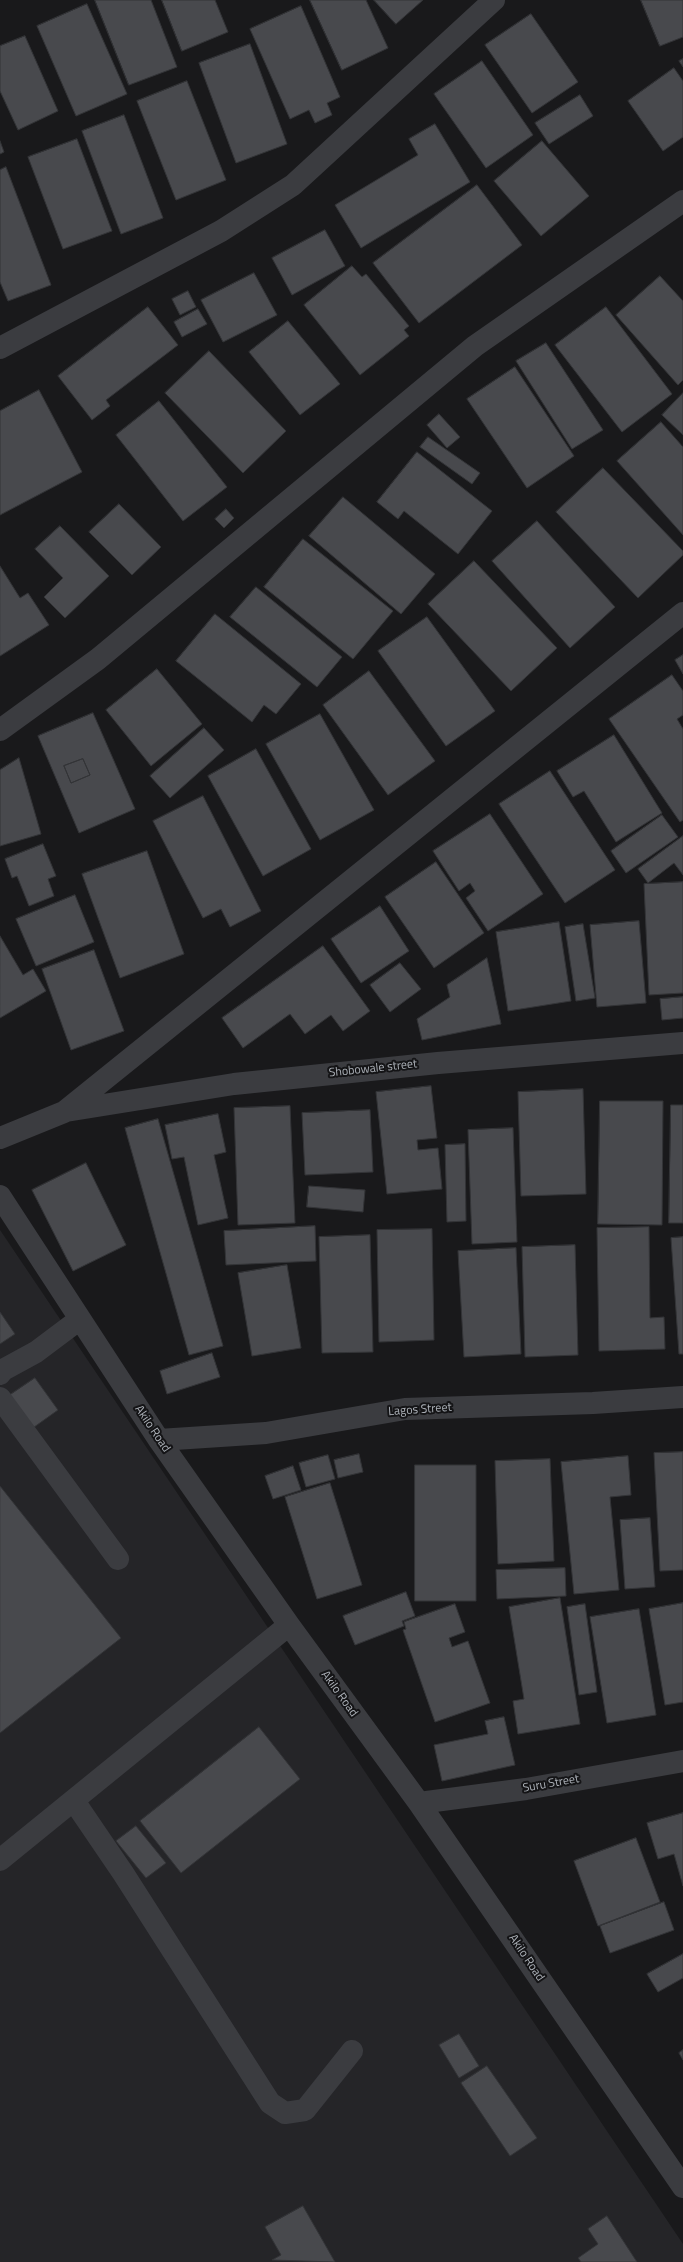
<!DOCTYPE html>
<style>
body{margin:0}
canvas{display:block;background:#19191b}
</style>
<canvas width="683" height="2262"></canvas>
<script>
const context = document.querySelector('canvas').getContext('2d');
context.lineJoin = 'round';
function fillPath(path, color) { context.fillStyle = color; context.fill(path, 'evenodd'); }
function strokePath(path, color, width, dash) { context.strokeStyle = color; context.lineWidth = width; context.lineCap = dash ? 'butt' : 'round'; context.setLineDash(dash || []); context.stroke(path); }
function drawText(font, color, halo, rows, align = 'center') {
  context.font = font + ' "Titillium Web",sans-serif'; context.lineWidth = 4; context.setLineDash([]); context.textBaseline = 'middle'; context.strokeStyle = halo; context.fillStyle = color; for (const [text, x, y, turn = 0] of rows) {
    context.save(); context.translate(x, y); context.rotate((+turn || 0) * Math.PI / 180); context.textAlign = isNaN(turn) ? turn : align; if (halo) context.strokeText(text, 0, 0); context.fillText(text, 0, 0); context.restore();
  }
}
const built = new Path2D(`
 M0 1230 683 2244V2262H0Z`);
const building = new Path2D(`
 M95 0H151L177 67 129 85Z
 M162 0H215L228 32 182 51Z
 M310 0H366L388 48 342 70Z
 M374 0H423L396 24Z
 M641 0H683V37L660 46Z
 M87 4 127 94 76 116 37 26Z
 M301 6 340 97 327 103 332 115 315 123 309 110 290 119 250 29Z
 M531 14 578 82 532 113 485 45Z
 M25 36 58 111 18 130 0 91V46Z
 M250 44 287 144 236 163 199 63Z
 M683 59V67L679 61Z
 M482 61 533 135 486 168 434 94Z
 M674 68 683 81V137L663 151 628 101Z
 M187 81 226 180 176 200 137 101Z
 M580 95 593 116 549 144 535 123Z
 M124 115 163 218 121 234 82 131Z
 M435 124 470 182 361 248 335 205 418 155 409 139Z
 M77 139 112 231 63 249 28 157Z
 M0 141 4 152 0 154Z
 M542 141 589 196 541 236 494 181Z
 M6 167 51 285 8 301 0 282V170Z
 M477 185 522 245 419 323 373 263Z
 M325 230 345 266 292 295 272 258Z
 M352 266 362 277 366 274 409 326 404 330 409 336 360 375 304 305Z
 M254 273 277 315 223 342 201 300Z
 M660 276 683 301V380L678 385 616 315Z
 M188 291 196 307 180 315 172 299Z
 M148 307 178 345 106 400 110 406 92 420 58 376Z
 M606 307 672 394 622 432 555 345Z
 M198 309 207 324 182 337 174 322Z
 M288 321 340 384 300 415 249 352Z
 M546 343 603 430 572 449 516 361Z
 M209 351 286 431 243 473 165 393Z
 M515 367 574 456 527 488 467 399Z
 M39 390 82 472 0 515V411Z
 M683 393V435L662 415Z
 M159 401 227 487 183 521 116 435Z
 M439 414 460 437 447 448 427 425Z
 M661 422 683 447V535L617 461Z
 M428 437 480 473 472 484 420 447Z
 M417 452 492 511 458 554 404 511 398 519 377 502Z
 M603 468 683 551V555L638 598 556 512Z
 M343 497 435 574 401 614 309 536Z
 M119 504 161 547 132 575 89 532Z
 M226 509 234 518 224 528 215 519Z
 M537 521 615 607 570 648 492 561Z
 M60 526 109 576 65 618 44 597 63 578 35 549Z
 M303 539 393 611 353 659 264 587Z
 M474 561 557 648 511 691 428 604Z
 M0 566 20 598 28 593 49 625 0 656Z
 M256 587 342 657 317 687 230 617Z
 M215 614 301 684 276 714 264 705 252 722 176 661Z
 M427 617 495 711 446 746 378 651Z
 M683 655V674L675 660Z
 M157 669 202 724 151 766 106 710Z
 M369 671 435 761 388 795 323 705Z
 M672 675 683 691V715L677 719 683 729V820L680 822 609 719Z
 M93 713 135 809 79 833 38 736ZM83 759 90 775 71 783 64 766Z
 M320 714 374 810 320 840 266 744Z
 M204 728 224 750 170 798 150 776Z
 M614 735 662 813 616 842 584 791 573 797 557 771Z
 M256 749 311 849 263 876 208 776Z
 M19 758 41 834 0 846V770Z
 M83 759 90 775 71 783 64 766Z
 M550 771 615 870 565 903 499 804Z
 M203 796 261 911 230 927 221 909 203 918 153 821Z
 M490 814 543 894 488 931 466 898 475 891 470 883 459 891 433 851Z
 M662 815 678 837 626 873 611 851Z
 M683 836V875L674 863 648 883 638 869Z
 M43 844 56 876 48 879 54 896 29 906 17 876 12 878 5 859Z
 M147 851 184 954 120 978 82 874Z
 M436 862 484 933 434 968 385 897Z
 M683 882V993L649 995 644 884Z
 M75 895 94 942 36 966 16 919Z
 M380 906 409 951 361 983 331 939Z
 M639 921 646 1003 597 1007 590 925Z
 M559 922 571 1001 508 1011 496 932Z
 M583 924 595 998 576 1001 565 927Z
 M0 936 23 975 33 969 46 991 0 1018Z
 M323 946 370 1011 343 1031 331 1015 305 1034 290 1014 243 1048 222 1018Z
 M94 950 124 1031 71 1050 42 969Z
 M487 958 501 1024 422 1040 417 1019 450 997 447 985Z
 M400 963 421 989 390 1012 370 985Z
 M683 997V1018L662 1020 660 999Z
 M431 1086 437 1138 417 1140 418 1150 438 1148 442 1189 387 1194 376 1092Z
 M583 1089 586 1194 521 1196 518 1092Z
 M600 1101H663L662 1225 598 1224Z
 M671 1105H683V1223H669Z
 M290 1106 295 1223 238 1225 234 1108Z
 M370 1110 373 1172 305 1175 302 1113Z
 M218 1114 226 1152 214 1155 228 1218 198 1225 184 1157 172 1159 165 1125Z
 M158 1119 223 1346 189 1355 125 1128Z
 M513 1128 517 1242 472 1244 468 1130Z
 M465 1144 466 1221 447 1222 445 1145Z
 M86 1163 126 1245 73 1271 32 1190Z
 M309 1186 365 1190 363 1212 307 1207Z
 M315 1226 316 1261 226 1265 224 1231Z
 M649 1227 650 1318 664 1317 665 1349 599 1351 597 1228Z
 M432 1229 434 1340 379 1342 377 1230Z
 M370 1235 373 1352 322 1353 319 1237Z
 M683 1237V1354H679L671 1238Z
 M575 1245 578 1355 525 1357 522 1247Z
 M516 1248 521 1354 464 1357 458 1251Z
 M287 1265 301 1348 252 1356 238 1273Z
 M0 1312 15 1334 0 1344Z
 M212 1353 220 1377 167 1394 160 1371Z
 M35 1378 58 1410 30 1430 7 1397Z
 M683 1452V1570L660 1571 654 1453Z
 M359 1454 363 1472 338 1478 334 1460Z
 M328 1455 335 1479 306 1487 299 1463Z
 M628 1456 631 1495 610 1497 619 1590 574 1594 561 1462Z
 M550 1459 554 1561 498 1564 495 1461Z
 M415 1465H476V1601H415Z
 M293 1466 301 1490 273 1499 265 1476Z
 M330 1483 362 1585 317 1599 285 1497Z
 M0 1486 121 1638 0 1733Z
 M650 1518 655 1587 625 1589 620 1520Z
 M565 1568 566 1596 497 1599 496 1570Z
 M406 1592 415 1616 402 1621 404 1626 355 1645 343 1616Z
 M560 1598 580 1724 518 1734 513 1701 524 1699 509 1607Z
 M683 1603V1702L665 1705 649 1609Z
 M455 1604 465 1632 449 1638 452 1647 468 1641 490 1703 435 1722 403 1630 406 1629 404 1622Z
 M585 1604 597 1692 579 1695 567 1607Z
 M639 1609 656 1715 607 1723 590 1617Z
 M504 1717 515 1765 442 1781 434 1745 488 1734 485 1721Z
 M259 1727 300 1779 181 1873 140 1821Z
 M683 1813V1886L674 1854 658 1859 647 1823Z
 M136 1826 166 1863 146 1878 116 1841Z
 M636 1838 660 1902 598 1926 574 1861Z
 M664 1902 674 1930 610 1953 600 1926Z
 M683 1954V1978L658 1992 647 1974Z
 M459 2034 479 2066 459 2078 439 2045Z
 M683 2050V2060L679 2053Z
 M487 2066 537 2138 510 2156 461 2083Z
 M303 2206 335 2262 272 2260 281 2255 265 2227Z
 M607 2216 637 2262H581L578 2258 598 2244 588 2229Z`);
const minor = new Path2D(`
 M0 348 221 231 293 185 494 0
 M0 730 98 659 475 346 683 201
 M66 1111 234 1084 438 1063 683 1043
 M0 1138 64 1112 683 613
 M0 1196 159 1440 289 1625 419 1803 683 2187
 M0 1374 3 1370 36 1352 80 1319
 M0 1398 118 1559
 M159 1440 266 1433 405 1409 593 1403 683 1397
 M74 1801 123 1873 270 2103 285 2113 305 2110 352 2051
 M419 1803 526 1789 683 1761
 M0 1860 289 1625`);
const streetNames = [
 ["Shobowale street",373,1069,-6],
 ["Lagos Street",420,1410,-4],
 ["Akilo Road",152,1429,56],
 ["Akilo Road",339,1694,54],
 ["Suru Street",551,1784,-10],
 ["Akilo Road",526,1958,56]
];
fillPath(built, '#252528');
fillPath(building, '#48494d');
strokePath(building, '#333437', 1);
strokePath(minor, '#3b3c40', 22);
drawText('12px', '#adb2b9', '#141416', streetNames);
</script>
